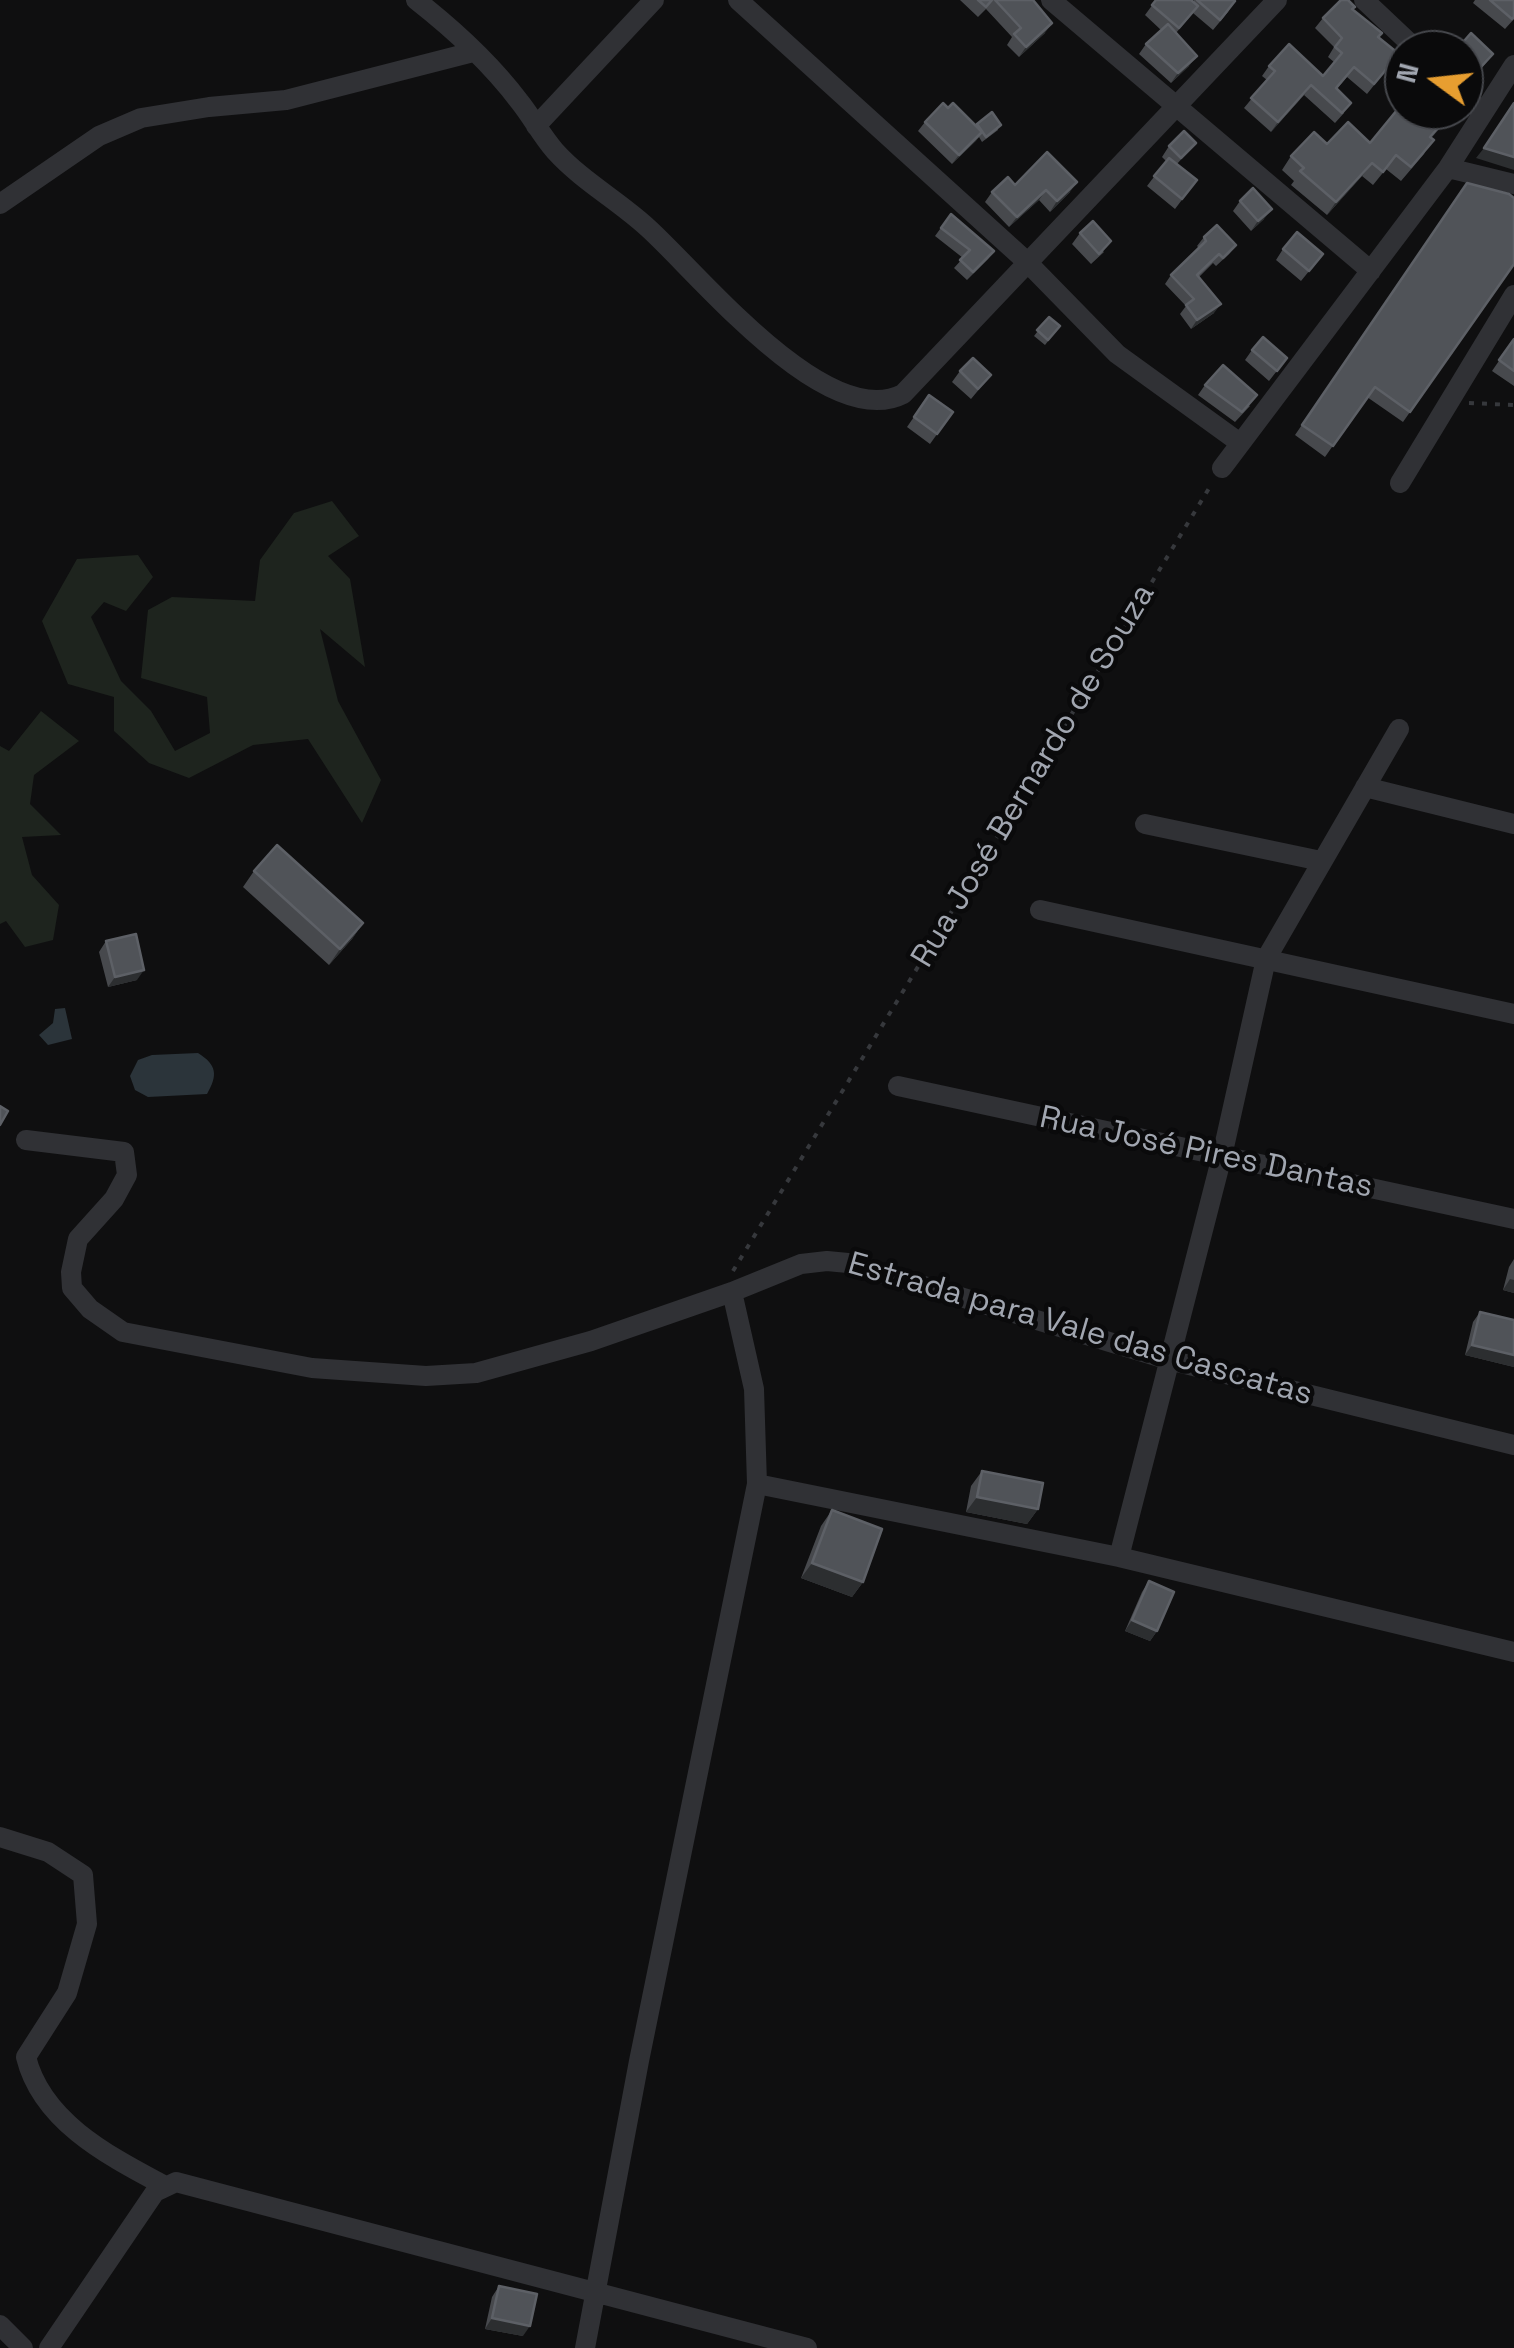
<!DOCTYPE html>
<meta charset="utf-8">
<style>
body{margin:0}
#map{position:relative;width:1514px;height:2348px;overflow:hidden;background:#0f0f10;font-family:"Space Grotesk",sans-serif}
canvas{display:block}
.north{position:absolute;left:1384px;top:30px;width:100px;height:100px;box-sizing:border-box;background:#0a0a0b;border:2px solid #46484d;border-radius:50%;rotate:285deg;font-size:28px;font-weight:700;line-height:40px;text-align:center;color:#a1a6b0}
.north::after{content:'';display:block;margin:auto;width:35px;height:45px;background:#e79e30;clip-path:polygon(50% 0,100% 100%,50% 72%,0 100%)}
</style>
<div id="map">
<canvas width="1514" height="2348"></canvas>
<div class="north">N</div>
</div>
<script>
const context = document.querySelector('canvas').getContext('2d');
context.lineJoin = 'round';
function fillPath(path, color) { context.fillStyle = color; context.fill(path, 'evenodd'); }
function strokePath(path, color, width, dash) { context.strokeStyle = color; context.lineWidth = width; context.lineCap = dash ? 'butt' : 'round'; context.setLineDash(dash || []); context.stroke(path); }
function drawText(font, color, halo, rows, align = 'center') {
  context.font = font + ' "Space Grotesk",sans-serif'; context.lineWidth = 9; context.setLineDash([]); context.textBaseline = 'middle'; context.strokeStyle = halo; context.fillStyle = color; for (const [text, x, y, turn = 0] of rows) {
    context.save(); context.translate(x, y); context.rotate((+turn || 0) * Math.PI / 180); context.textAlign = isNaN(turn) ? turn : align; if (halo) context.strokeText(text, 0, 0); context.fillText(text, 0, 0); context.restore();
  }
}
const green = new Path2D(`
 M332 501 359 536 328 556 350 579 365 667 320 629 338 701 381 780 362 823 308 739 253 745 189 778 149 763 114 731V697L68 684 42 621 77 559 138 555 153 577 126 611 104 602 91 617 121 681 151 711 175 751 210 733 207 697 141 678 148 610 172 597 255 601 260 560 294 513Z
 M41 711 79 741 34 775 30 804 61 835 22 837 32 875 59 905 53 940 25 947 6 921 0 924V746L9 751Z`);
const water = new Path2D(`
 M65 1008 72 1039 48 1045 39 1035 53 1023 55 1009Z
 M198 1053C217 1065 218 1075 207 1094L148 1097 135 1090 130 1076 138 1060 152 1055Z`);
const path = new Path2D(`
 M1469 403 1514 405
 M733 1271 1211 485`);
const minor = new Path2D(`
 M416 0C453 29 491 64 519 101 532 117 541 135 555 151 582 181 619 201 648 228 700 275 827 433 903 394L1277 0
 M738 0 1026 261 1117 354 1240 443
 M1051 0 1371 271
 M1364 0 1417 50
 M1464 95 1483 113
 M536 126 654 0
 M1448 168 1514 184
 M0 204 99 136 141 118 209 107 286 100 473 52
 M1222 468 1448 168 1514 65
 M1400 483 1514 295
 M1365 787 1514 824
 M1145 824 1321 861
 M1040 910 1514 1014
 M898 1086 1514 1219
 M26 1140 124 1152 127 1175 114 1199 78 1239 71 1272 72 1288 90 1309 123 1332 312 1368 426 1376 476 1373 591 1341 732 1292 801 1264 827 1261 848 1263 1169 1360 1514 1445
 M757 1484 1119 1557 1514 1652
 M1119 1557 1222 1156 1266 959 1399 729
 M0 1837 48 1852 83 1875 87 1924 67 1993 26 2057C42 2122 109 2156 165 2186
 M0 2325 23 2348
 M49 2348 155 2192 176 2182 807 2348
 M585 2348 639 2061 757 1484 754 1389 732 1292`);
const wall = new Path2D(`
 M960 0H1033L1045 33 1019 57 1007 45 1012 37 986 9 978 17Z
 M1156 0 1193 2 1194 0H1234L1228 12 1213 30 1193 13 1176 33 1189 66 1171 83 1139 54 1146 44 1161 30 1145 15Z
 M1475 0H1514V19L1505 29 1473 3Z
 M1353 10 1378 37 1399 54 1367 94 1347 77 1337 89 1344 113 1335 123 1304 95 1271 132 1244 108 1267 80 1262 76 1269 66 1323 76 1334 62 1328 57 1334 47 1315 28 1323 18Z
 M1471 33 1493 54 1473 79 1464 71V50H1457Z
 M948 108 976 126 992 112 998 130 982 142 979 137 952 164 918 131 925 122Z
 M1431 138 1424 154 1401 181 1386 169 1373 185 1362 176 1327 215 1291 185 1294 181 1282 170 1291 156 1327 144Z
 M1196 143 1177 164 1197 180 1175 209 1147 186 1166 161 1162 157 1169 146Z
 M1467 183 1514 264 1403 422 1367 397 1325 457 1295 435Z
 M1015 185 1070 192 1050 212 1039 200 1009 227 985 202 992 192Z
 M1240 201 1264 219 1251 231 1233 211Z
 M951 214 994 251 988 259 967 280 954 268 963 258 935 236Z
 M1080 233 1104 252 1091 264 1072 244Z
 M1204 237 1236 245 1229 254 1216 266 1213 263 1199 277 1214 313 1191 329 1180 314 1186 306 1165 284 1171 275 1199 248 1197 246Z
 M1283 249 1323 254 1301 281 1276 260Z
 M1049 317 1060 326 1045 345 1034 336Z
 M1514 339V386L1492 371Z
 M1252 350 1287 358 1269 381 1245 360Z
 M960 371 991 375 971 399 952 382Z
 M1205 385 1250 406 1235 422 1198 395Z
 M929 395 953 412 930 444 907 427Z
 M254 871 363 923 352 939 329 965 243 887Z
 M106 941 137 980 108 987 99 952Z
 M1514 1259V1293L1503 1290 1509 1267Z
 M1480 1312 1514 1320V1367L1465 1355 1473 1322Z
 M982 1471 1038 1509 1027 1524 966 1512 971 1486Z
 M832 1510 863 1582 852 1597 801 1578 821 1526Z
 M1149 1581 1157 1631 1150 1641 1125 1631 1142 1592Z
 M499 2286 523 2336 485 2329 492 2297Z`);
const shadedWall = new Path2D(`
 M1052 23 1045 33 1019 57 1026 47Z
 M1197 56 1189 66 1171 83 1178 73Z
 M1311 85 1304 95 1271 132 1278 122Z
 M1454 110H1456L1420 151 1430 137Z
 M982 132 976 141 952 164 959 155Z
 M1484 148 1514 157V170L1476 158Z
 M1372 163 1362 176 1327 215 1336 202Z
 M1077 182 1070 192 1050 212 1057 201Z
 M1046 190 1039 200 1009 227 1017 217Z
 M1272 209 1264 219 1251 231 1258 221Z
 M1221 304 1214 313 1191 329 1197 320Z
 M363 923 352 939 329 965 340 949Z
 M144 970 137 980 108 987 115 977Z
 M1510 1279 1514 1280V1293L1503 1290Z
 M1472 1345 1514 1355V1367L1465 1355Z
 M977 1497 1038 1509 1027 1524 966 1512Z
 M812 1563 863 1582 852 1597 801 1578Z
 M1132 1620 1157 1631 1150 1641 1125 1631Z
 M492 2318 530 2326 523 2336 485 2329Z`);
const building = new Path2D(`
 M978 0H992L986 7Z
 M995 0H1033L1052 23 1026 47 1014 34 1021 28Z
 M1156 0H1191L1198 6 1179 28 1152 5Z
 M1197 0H1234L1235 1 1220 20Z
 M1341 0H1348L1355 7 1352 9 1382 33 1378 37 1399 54 1374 84 1354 67 1336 88 1351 103 1342 113 1311 85 1278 122 1251 98 1275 71 1269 66 1289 44 1323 76 1342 53 1335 47 1342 38 1323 18Z
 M1490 0H1514V17L1512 19Z
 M1168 24 1197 56 1178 73 1146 44Z
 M1471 33 1493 54 1480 68 1464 54V50L1458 48Z
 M943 103 948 108 953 103 982 132 959 155 925 122Z
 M1514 103V157L1484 148Z
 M1397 110 1409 120 1418 110H1454L1430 137 1434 140 1411 167 1396 155 1383 172 1372 163 1336 202 1300 171 1304 168 1291 156 1314 132 1327 144 1348 122 1370 143Z
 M992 112 1001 125 986 137 977 124Z
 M1184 131 1196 143 1181 158 1169 146Z
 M1047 152 1077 182 1057 201 1046 190 1017 217 992 192 1008 177 1015 185Z
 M1169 158 1197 180 1182 199 1154 176Z
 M1467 183 1509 194 1514 198V264L1410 412 1375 387 1333 446 1302 425Z
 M1253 188 1272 209 1258 221 1240 201Z
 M951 214 994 251 973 272 960 260 970 250 941 228Z
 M1093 221 1111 241 1099 254 1080 233Z
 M1217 225 1236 245 1223 258 1219 254 1197 275 1221 304 1197 320 1186 305 1194 299 1171 275 1206 241 1204 237Z
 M1297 232 1323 254 1309 271 1283 249Z
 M1049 317 1060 326 1048 340 1037 330Z
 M1263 337 1287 358 1277 371 1252 350Z
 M1514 339V371L1499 360Z
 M973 358 991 375 978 389 960 371Z
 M1223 365 1257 395 1242 412 1205 385Z
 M929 395 953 412 937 434 914 417Z
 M277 845 363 923 340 949 254 871Z
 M136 934 144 970 115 977 106 941Z
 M0 1106 8 1111 0 1125Z
 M1480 1312 1514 1320V1355L1472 1345Z
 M982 1471 1043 1483 1038 1509 977 1497Z
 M832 1510 882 1529 863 1582 812 1563Z
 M1149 1581 1174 1592 1157 1631 1132 1620Z
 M499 2286 537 2294 530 2326 492 2318Z`);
const streetNames = [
 ["Rua José Bernardo de Souza",1034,776,-59],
 ["Rua José Pires Dantas",1206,1153,12],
 ["Estrada para Vale das Cascatas",1080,1330,16]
];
fillPath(green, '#1e241e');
fillPath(water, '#2b343a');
strokePath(path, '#36383c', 4, [5, 8]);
strokePath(minor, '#303135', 20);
fillPath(wall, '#47494d');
fillPath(shadedWall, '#2c2e30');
fillPath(building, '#505358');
strokePath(building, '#5d6066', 2.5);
drawText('32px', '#a1a6b0', '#0a0a0b', streetNames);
</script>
